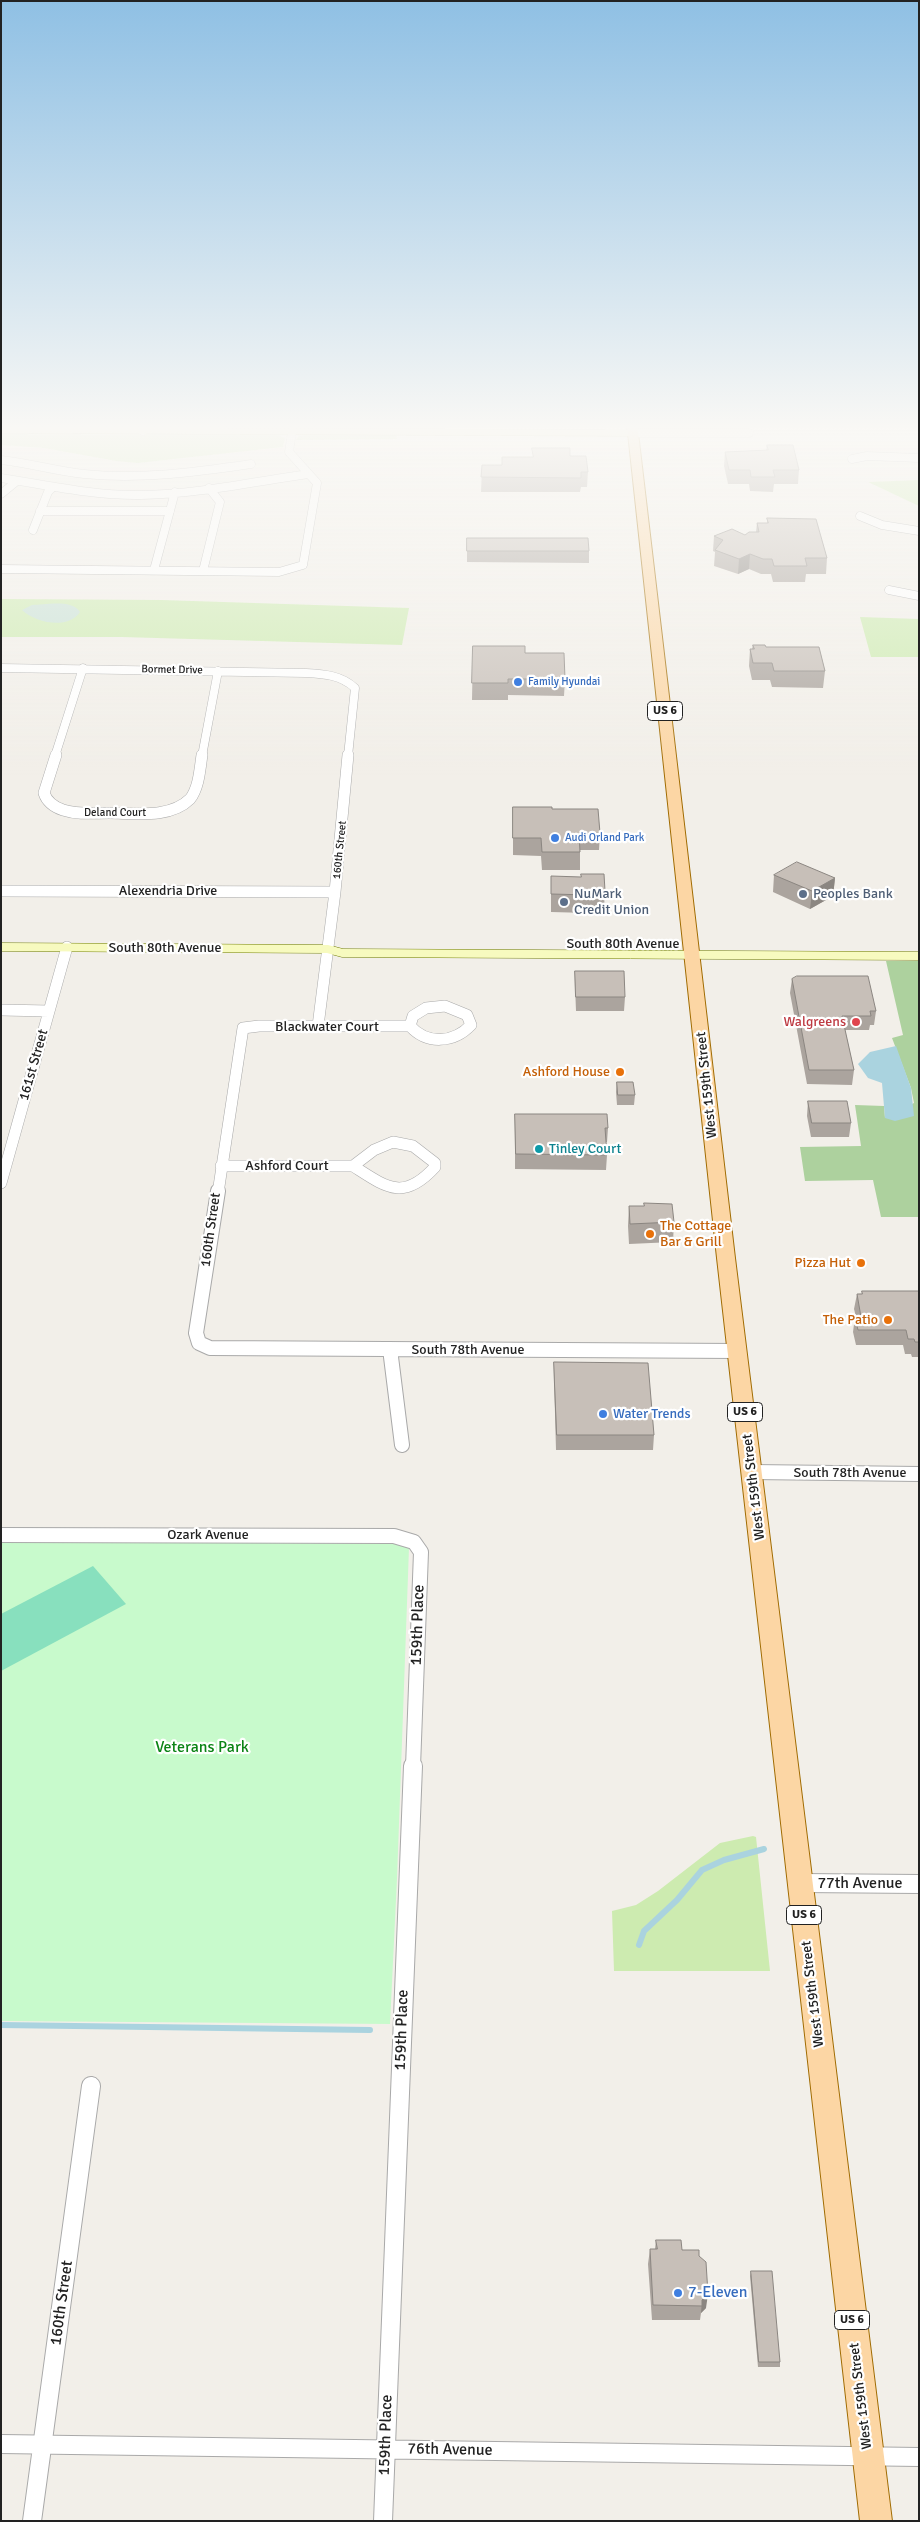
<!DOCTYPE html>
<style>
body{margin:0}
#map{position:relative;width:920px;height:2522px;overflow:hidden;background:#f2efe9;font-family:Signika,sans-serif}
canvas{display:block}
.frame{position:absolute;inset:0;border:2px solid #222;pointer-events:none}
</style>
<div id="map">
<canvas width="920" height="2522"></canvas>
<div class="frame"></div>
</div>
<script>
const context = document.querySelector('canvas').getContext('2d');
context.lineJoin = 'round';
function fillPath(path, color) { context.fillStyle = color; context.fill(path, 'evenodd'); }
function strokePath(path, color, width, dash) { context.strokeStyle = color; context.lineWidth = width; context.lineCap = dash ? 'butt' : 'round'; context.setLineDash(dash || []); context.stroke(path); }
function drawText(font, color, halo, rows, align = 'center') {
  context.font = font + ' Signika,sans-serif'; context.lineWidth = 4.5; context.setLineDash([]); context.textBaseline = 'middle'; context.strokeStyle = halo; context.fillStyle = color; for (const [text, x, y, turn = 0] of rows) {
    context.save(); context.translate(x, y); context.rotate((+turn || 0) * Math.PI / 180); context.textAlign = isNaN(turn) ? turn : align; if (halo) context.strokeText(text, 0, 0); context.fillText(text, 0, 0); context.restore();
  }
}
const grass = new Path2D(`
 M1 425 139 426 133 428H1Z
 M150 426 395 427V429L161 428Z
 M1 434 277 435 285 438 283 447 138 463 116 461 44 448 1 445Z
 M304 435H396L397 439 296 440 299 436Z
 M919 480V506L868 482Z
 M1 599 162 600 409 608 402 645 121 637H1Z
 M860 617 919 619V657H871Z
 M753 1836 756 1837 770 1971H614L612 1911 636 1905 658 1891 720 1843Z`);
const forest = new Path2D(`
 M886 961H919V1217H881L873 1180 805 1181 800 1147 861 1146 855 1105 884 1106 885 1118 914 1103 911 1088 892 1038 903 1035Z`);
const wetland = new Path2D(`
 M32 605C45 605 72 599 80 612 68 630 36 623 22 610Z`);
const park = new Path2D(`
 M1 1541 393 1544H401L409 1548 397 1879 390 2024 1 2021Z`);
const pitch = new Path2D(`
 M93 1566 126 1604 1 1671V1614Z`);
const water = new Path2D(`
 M896 1046 911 1088 914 1116 895 1121 885 1118 882 1083 868 1078 858 1064 870 1052Z`);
const stream = new Path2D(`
 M639 1945 644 1931 677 1900 702 1870 724 1860 764 1849
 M1 2025 370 2030`);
const streetFar3 = new Path2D(`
 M143 431 146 424
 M633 433H749
 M852 459 867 456 919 458
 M1 460C29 463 56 471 84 474 140 480 196 472 251 464
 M1 478C47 485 94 496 141 495 197 494 253 482 308 474
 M1 494 17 481
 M40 511H170
 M860 516 882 525 919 531
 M33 530 48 492 52 488
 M1 569 279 572 303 565 317 483 289 452 292 432
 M154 570 175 492
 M203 571 220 502 209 488
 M889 590 919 596
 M1 668 306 673C324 674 341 675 355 688L348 756
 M55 756 83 668
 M202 756 218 671`);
const streetFar2 = new Path2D(`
 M56 755 44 793C47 802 54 807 63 810 78 815 94 813 109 813 134 813 170 819 190 799 199 788 200 768 202 755
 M1 891 335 892
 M445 1006 467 1015 471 1025C454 1043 427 1045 410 1026L413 1016 426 1008Z
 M1 1010 49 1011
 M318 1026 335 892 348 755
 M393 1142 413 1146 435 1163V1167C403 1202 386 1187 353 1166L374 1150Z
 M221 1166H353
 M1 1183 67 947
 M218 1193 243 1028 259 1026H410`);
const streetFar1 = new Path2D(`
 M218 1191 196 1333 199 1343 210 1348 738 1351
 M390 1349 402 1445
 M752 1472 919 1474
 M1 1535 394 1536 414 1542 421 1552 413 1767`);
const street = new Path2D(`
 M801 1883 919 1884
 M1 2444 919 2457
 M32 2521 91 2086
 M383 2521 413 1766`);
const secondary = new Path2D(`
 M1 427 633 430 638 433 633 436 1 433Z
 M1 943 328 945 343 949 919 952V960L342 957 327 953 1 951Z`);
const primary = new Path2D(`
 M627 424H637L735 1258 892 2521H860L717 1258Z`);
const wall = new Path2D(`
 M767 445 799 470 798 484H774L773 492 750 491 749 484H728L724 466 725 452 766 450Z
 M570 456 588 472 587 487H581L580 492H481L482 465H502L532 457Z
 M767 518 827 558 826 574H806L805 582H773L771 574H761L749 569 738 574 714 566 715 552 713 551 714 536 745 535 756 532 757 523H767Z
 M467 538 589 551V563L467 562Z
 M753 645 766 647 825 671 823 688 772 687 770 680H752L749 666 750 649H752Z
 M473 646 525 653 565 679 564 696 508 695V700H472Z
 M513 807 552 809 600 833 599 850H580V870H542L541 856 513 855Z
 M774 875 835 878 833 896 810 909 773 892Z
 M551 876 605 891 604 909H588V913L551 912Z
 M575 971 625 997 624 1011H576L575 985Z
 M792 979 876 1011 874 1025H870L869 1030H845L854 1070 852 1085 807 1084 790 993Z
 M617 1082 635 1095 634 1105H617L616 1092Z
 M808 1101 851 1123 849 1137H811L807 1116Z
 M515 1114 608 1128 607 1142H606L607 1155 606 1170 515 1169Z
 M629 1206 674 1222 673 1242 629 1244 628 1226Z
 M919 1291V1357H912L911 1354H905L903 1345H856L853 1332 855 1317H856L854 1309 857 1294Z
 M554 1362 654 1435 653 1450H556L554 1377Z
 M656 2240 699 2256 706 2308 701 2313 700 2320H652L648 2264 650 2249H655Z
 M751 2271 780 2362V2367H758L750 2276Z`);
const shadedWall = new Path2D(`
 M750 554 749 569 738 574 739 559Z
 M835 878 833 896 810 909 812 891Z
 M708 2294 706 2308 701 2313 702 2300Z`);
const building = new Path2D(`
 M767 445H793L799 470H773L775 477H751L750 470H729L725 452 768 450Z
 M532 448H570V456H586L588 472H581V478L481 477 482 465H502V457H533Z
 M767 518 816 519 827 558H805L807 566H774L772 559H763L750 554 739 559 715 550 723 540 714 536 732 529 745 535 749 532H759L757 523H768Z
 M467 538H588L589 551H467Z
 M753 645H765L766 647H819L825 671H774L772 663H753L750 649H754Z
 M473 646H525V653H564L565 679H508V683H472Z
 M513 807H552V809H598L600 833H579L580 852H542L541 838H513Z
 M797 862 835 878 812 891 774 875Z
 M581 874H604L605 891H589V895L551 894V876L581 877Z
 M575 971H624L625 997H576Z
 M797 976H868L876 1011H870L871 1016H842L854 1070H809L792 979Z
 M617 1082H633L635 1095H618Z
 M808 1101H847L851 1123H812Z
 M515 1114H607L608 1128H605L607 1155 516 1154Z
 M644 1203 672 1204 674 1222 630 1224 629 1206H644Z
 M862 1291H919V1342H915L914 1339H908L906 1330H858L855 1317H861L857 1294H862Z
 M554 1362 648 1363 654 1435H557Z
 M656 2240H681L682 2250H699V2256L706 2262 708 2294 702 2300V2306L653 2305 650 2249H657Z
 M751 2271H772L780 2362H759Z`);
const markers = [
 [518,682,5,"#3f7fe0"],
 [555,838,5,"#3f7fe0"],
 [803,894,5,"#5c6f8a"],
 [564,902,5,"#5c6f8a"],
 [856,1022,5,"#e0444e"],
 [620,1072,5,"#e8710a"],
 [539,1149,5,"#0f9aa8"],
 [650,1234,5,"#e8710a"],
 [861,1263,5,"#e8710a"],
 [888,1320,5,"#e8710a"],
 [603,1414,5,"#3f7fe0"],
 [678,2293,5,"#3f7fe0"]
];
const farStreetnames = [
 ["Bormet Drive",172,670,1],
 ["Deland Court",115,813],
 ["160th Street",340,850,-84]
];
const farShopnames = [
 ["Family Hyundai",528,682],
 ["Audi Orland Park",565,838]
];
const shields = [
 [665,711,35],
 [745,1412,35],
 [804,1915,35],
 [852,2320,35]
];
const shieldNames = [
 ["US 6",665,711],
 ["US 6",745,1412],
 ["US 6",804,1915],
 ["US 6",852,2320]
];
const streetNames = [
 ["Alexendria Drive",168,891],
 ["South 80th Avenue",623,944],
 ["South 80th Avenue",165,948],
 ["Blackwater Court",327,1027],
 ["161st Street",34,1065,-74],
 ["West 159th Street",707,1085,-96],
 ["Ashford Court",287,1166],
 ["160th Street",211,1230,-82],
 ["South 78th Avenue",468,1350],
 ["South 78th Avenue",850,1473],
 ["West 159th Street",754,1487,-97],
 ["Ozark Avenue",208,1535],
 ["West 159th Street",813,1994,-97],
 ["West 159th Street",861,2396,-97]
];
const serviceNames = [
 ["NuMark",574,894],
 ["Credit Union",574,910],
 ["Peoples Bank",813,894]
];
const healthNames = [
 ["Walgreens",846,1022]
];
const foodNames = [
 ["Ashford House",610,1072],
 ["The Cottage",660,1226,"left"],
 ["Bar & Grill",660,1242,"left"],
 ["Pizza Hut",851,1263],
 ["The Patio",878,1320]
];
const cultureNames = [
 ["Tinley Court",549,1149]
];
const shopNames = [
 ["Water Trends",613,1414]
];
const nearStreetnames = [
 ["159th Place",418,1625,-88],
 ["77th Avenue",860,1884],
 ["159th Place",402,2030,-88],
 ["160th Street",62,2303,-82],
 ["159th Place",386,2435,-88],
 ["76th Avenue",450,2450,1]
];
const nearParknames = [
 ["Veterans Park",202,1748]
];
const nearShopnames = [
 ["7-Eleven",688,2293]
];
fillPath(grass, '#cdebb0');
fillPath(forest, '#add19e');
fillPath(wetland, '#c6e0d4');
fillPath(park, '#c8facc');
fillPath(pitch, '#88e0be');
fillPath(water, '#aad3df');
strokePath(stream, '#aad3df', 6);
strokePath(streetFar3, '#a9a9a9', 9);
strokePath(streetFar2, '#a9a9a9', 12);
strokePath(streetFar1, '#a9a9a9', 16);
strokePath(street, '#a9a9a9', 20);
strokePath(secondary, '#707d05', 1);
strokePath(primary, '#a06b00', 2);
strokePath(streetFar3, '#fff', 8);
strokePath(streetFar2, '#fff', 11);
strokePath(streetFar1, '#fff', 14);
strokePath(street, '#fff', 18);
fillPath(secondary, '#f7fabf');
fillPath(primary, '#fcd6a4');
fillPath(wall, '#aba49e');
fillPath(shadedWall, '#8b8681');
fillPath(building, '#c7bfb8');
strokePath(building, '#8b8681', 1);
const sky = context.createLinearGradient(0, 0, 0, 777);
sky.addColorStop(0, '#8fc0e4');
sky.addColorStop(0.55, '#f9f8f5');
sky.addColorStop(1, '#f9f8f500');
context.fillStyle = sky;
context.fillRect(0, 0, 920, 777);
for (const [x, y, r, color] of markers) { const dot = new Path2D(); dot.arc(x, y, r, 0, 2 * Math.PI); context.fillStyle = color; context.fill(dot); strokePath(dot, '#fff', 2); }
drawText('11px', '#222', '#fff', farStreetnames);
drawText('11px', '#366cbe', '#fff', farShopnames, 'left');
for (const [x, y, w] of shields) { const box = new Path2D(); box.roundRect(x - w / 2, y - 9.5, w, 19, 4); context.fillStyle = '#fff'; context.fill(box); strokePath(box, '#222', 1); }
drawText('bold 12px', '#222', null, shieldNames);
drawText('14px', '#222', '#fff', streetNames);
drawText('14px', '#4e5e75', '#fff', serviceNames, 'left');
drawText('14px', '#be3a42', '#fff', healthNames, 'right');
drawText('14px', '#c56008', '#fff', foodNames, 'right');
drawText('14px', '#0d838f', '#fff', cultureNames, 'left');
drawText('14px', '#366cbe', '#fff', shopNames, 'left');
drawText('16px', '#222', '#fff', nearStreetnames);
drawText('16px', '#0c8416', '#fff', nearParknames);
drawText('16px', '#366cbe', '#fff', nearShopnames, 'left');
</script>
